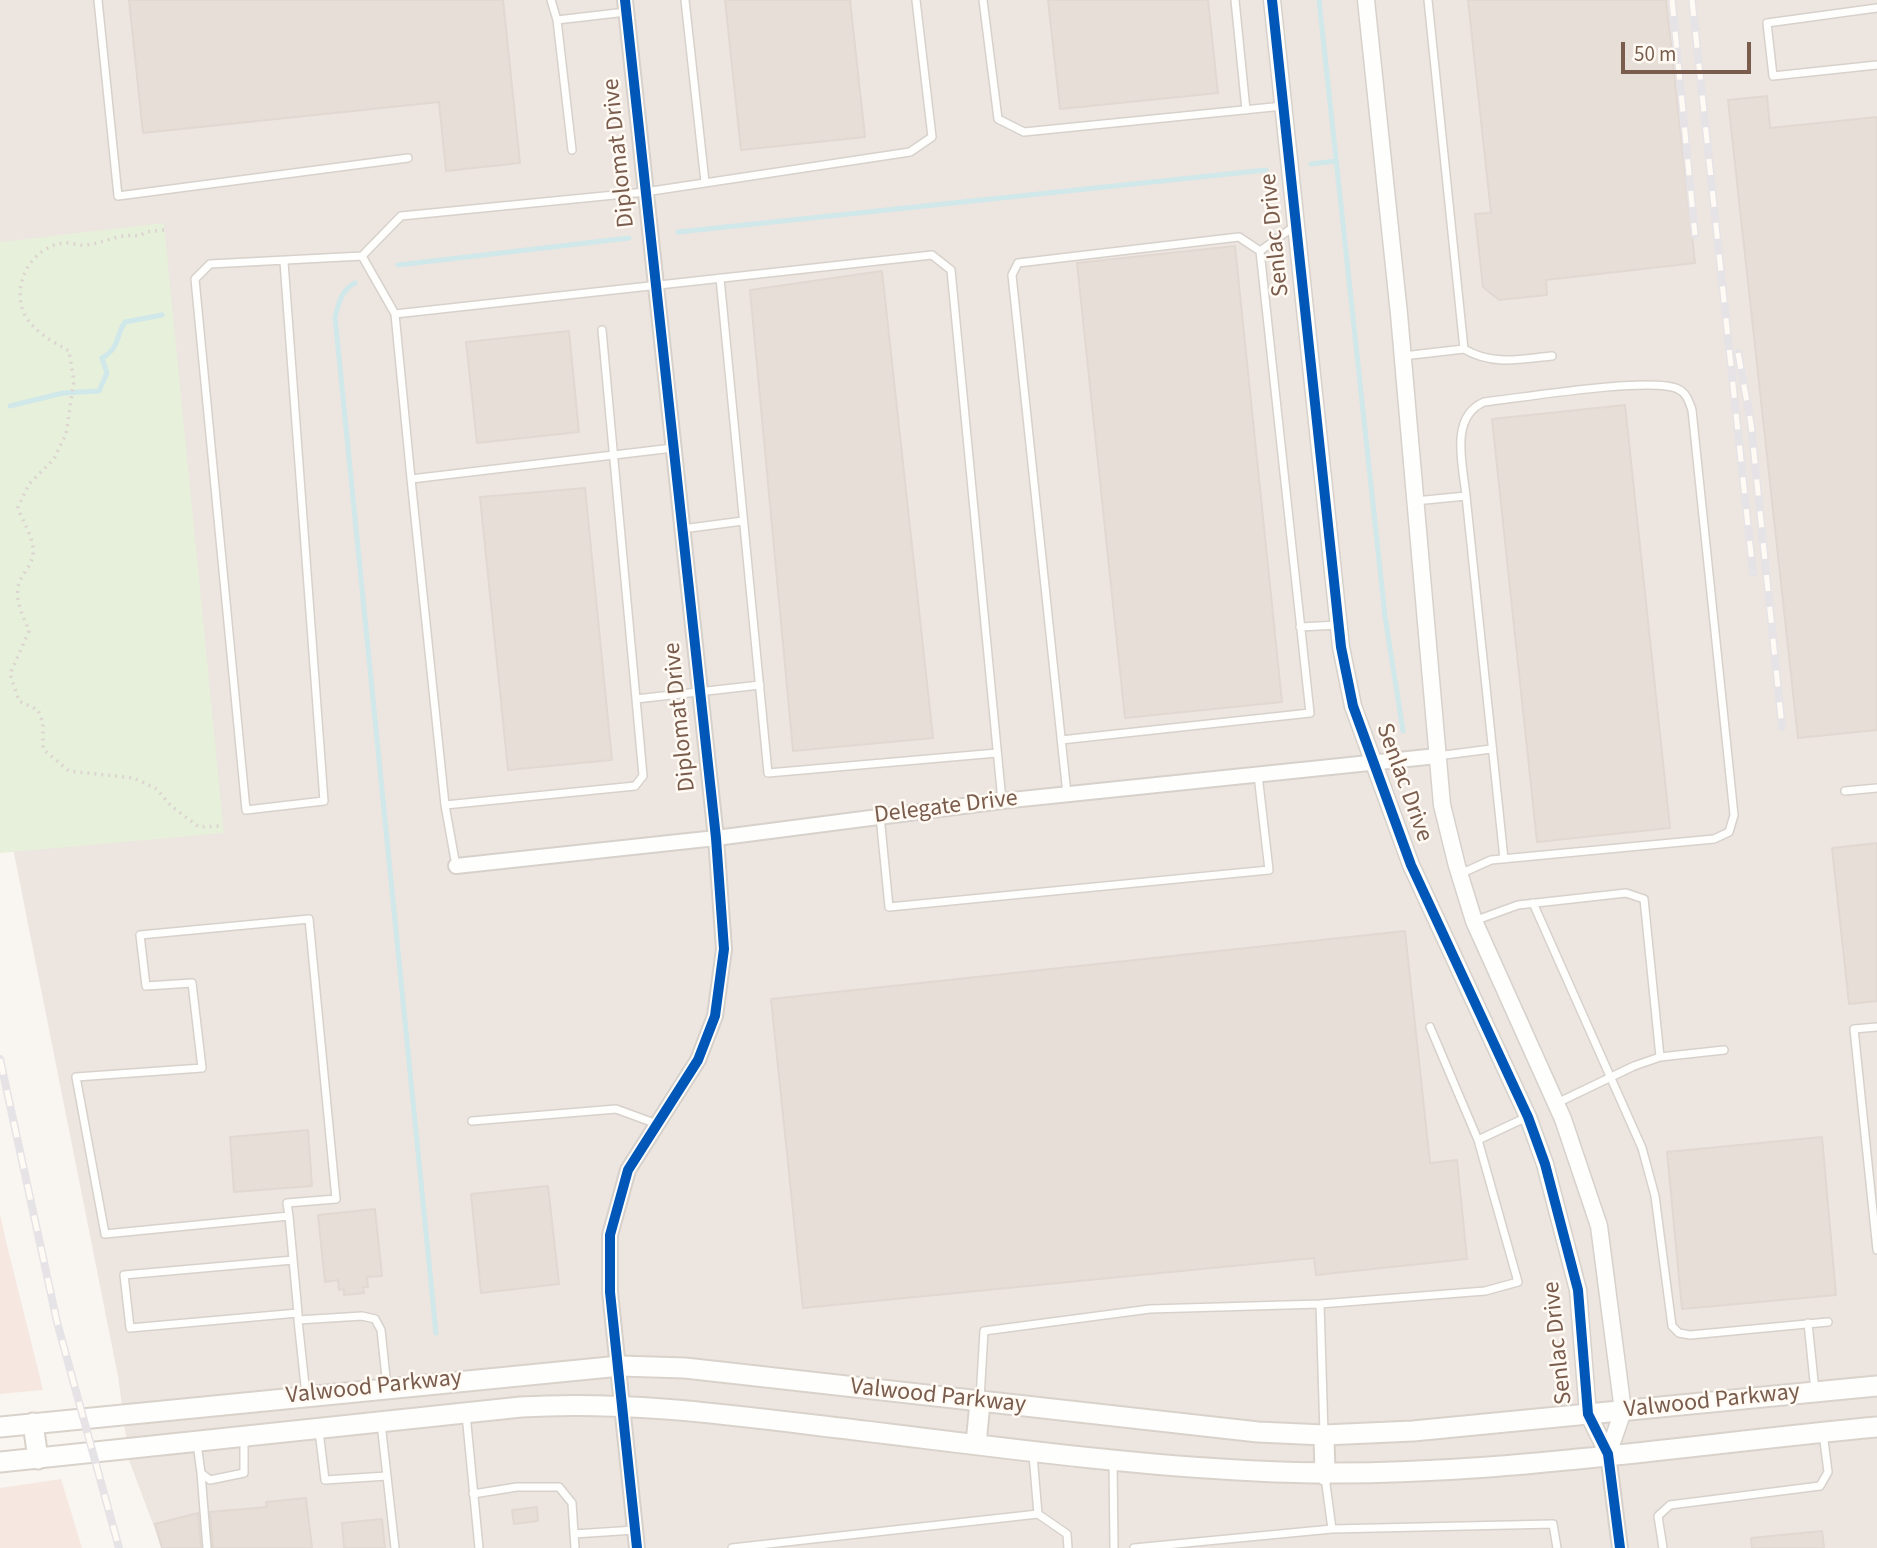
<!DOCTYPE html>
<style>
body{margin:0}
#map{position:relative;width:1877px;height:1548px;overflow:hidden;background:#f9f5f0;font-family:"Source Sans 3",sans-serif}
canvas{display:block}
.scale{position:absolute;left:1621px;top:42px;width:130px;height:32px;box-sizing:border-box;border:4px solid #7a5c4d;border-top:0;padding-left:9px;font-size:21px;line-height:24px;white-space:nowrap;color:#7a5c4d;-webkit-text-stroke:5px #fffaf3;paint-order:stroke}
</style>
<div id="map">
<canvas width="1877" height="1548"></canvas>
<div class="scale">50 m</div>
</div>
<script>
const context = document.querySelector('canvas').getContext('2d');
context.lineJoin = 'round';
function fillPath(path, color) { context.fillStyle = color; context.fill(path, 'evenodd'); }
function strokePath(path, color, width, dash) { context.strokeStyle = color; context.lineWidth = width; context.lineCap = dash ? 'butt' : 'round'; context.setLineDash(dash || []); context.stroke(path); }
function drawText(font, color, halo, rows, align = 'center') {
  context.font = font + ' "Source Sans 3",sans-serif'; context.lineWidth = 5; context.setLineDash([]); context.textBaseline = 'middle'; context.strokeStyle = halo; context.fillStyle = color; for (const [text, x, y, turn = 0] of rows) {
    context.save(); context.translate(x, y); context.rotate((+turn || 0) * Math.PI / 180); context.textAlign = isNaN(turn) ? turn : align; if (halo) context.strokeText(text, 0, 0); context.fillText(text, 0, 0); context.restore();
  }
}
const commercial = new Path2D(`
 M0 1214 5 1237 43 1390 0 1394Z
 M61 1479 82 1548H0V1488Z`);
const industrial = new Path2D(`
 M0 0H1877V1548H162L129 1460 118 1376 0 783Z`);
const green = new Path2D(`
 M164 223 224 833 0 853V242Z`);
const stream = new Path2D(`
 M1319 0 1385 616 1403 731
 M1311 164 1336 161
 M678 232 1266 170
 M398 265 629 238
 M355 283C341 290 339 303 335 317L436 1333
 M10 406 63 393 99 391 107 373 102 358C120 348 115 337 125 322L162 315`);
const building = new Path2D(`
 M129 0H503L520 163 446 171 439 102 143 133Z
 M725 0H850L865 137 741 150Z
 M1048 0H1208L1218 93 1060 109Z
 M1468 0H1666L1695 263 1546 280 1547 295 1499 300 1483 287 1475 214 1491 213Z
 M1767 96 1770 128 1877 117V730L1798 738 1728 100Z
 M1235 246 1282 702 1125 718 1077 263Z
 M882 271 933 738 793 751 750 290Z
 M569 331 579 432 477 443 466 342Z
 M1625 405 1670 828 1537 842 1492 419Z
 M585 488 612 760 508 770 480 497Z
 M1877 843V1001L1849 1004 1832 848Z
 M1405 931 1430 1163 1457 1160 1467 1259 1316 1275 1314 1258 803 1308 771 999Z
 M308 1130 312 1186 234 1192 230 1137Z
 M1822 1137 1836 1295 1682 1309 1667 1152Z
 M548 1186 559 1284 481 1293 471 1194Z
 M375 1209 382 1276 367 1277 368 1287H363L364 1293 344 1295V1289L339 1290 338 1280 325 1282 318 1215Z
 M306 1498 312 1548H213L210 1512 267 1507 266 1502Z
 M537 1507 538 1521 514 1524 512 1510Z
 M198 1513 201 1548H162L155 1524Z
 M382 1519 385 1548H344L342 1523Z
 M1822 1531 1824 1548H1752L1751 1538Z`);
const path = new Path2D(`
 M164 230 146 232 139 236C119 233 105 243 86 245 79 246 71 242 64 243 26 247 5 298 33 326 42 336 57 344 69 351L74 381 66 434 54 459 29 484 18 507C22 522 35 538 33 554 32 565 23 573 19 583 14 599 23 616 29 631L10 674 19 701 38 710 43 723V749L69 771 134 778 157 789 171 806 199 827 221 826`);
const service = new Path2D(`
 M98 0 118 196 408 158
 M551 0 557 20 626 12
 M685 0 705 182
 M916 0 932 137 910 152 645 192 401 216 362 256 395 314 932 255 951 270 1002 801
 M983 0 998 119 1024 132 1283 106
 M1235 0 1246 110
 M1877 8 1767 23 1773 76 1877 65
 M557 20 572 150
 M1260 251 1296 225
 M284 262 324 801 246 810 195 279 210 264 362 256
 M720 278 768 773 997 753
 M395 314 411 479 673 448
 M602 330 636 699 760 685
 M1464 349C1493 366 1520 359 1552 356
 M1403 356 1464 349 1428 0
 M411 479 445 805 635 786 643 776 636 699
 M1466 496 1504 859
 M1415 501 1466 496C1463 465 1449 417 1484 402 1520 398 1652 376 1678 389 1687 393 1689 402 1692 410L1734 815 1729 832 1714 839 1491 860 1460 874
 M682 529 743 521
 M1300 627 1338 625
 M1061 740 1310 713 1260 251 1239 237 1018 263 1012 275 1067 794
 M1437 756 1491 749
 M1845 791 1877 788
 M445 805 456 866
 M880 816 889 907 1269 870 1258 775
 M1533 903 1642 1148 1655 1196 1672 1326 1679 1333 1690 1335 1828 1322
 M1474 921 1518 905 1626 893 1644 899 1660 1057 1634 1066 1557 1103
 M1430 1027 1478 1140
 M1877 1027 1854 1029 1877 1250
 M1660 1057 1724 1050
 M472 1121 616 1109 657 1124
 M289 1216 105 1234 76 1077 202 1068 192 983 146 986 140 935 309 919 336 1199 287 1203 289 1216 298 1313V1320L362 1316 375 1319 381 1330 387 1387
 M293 1260 124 1275 130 1328 298 1313
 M1320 1304 1324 1434
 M298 1320 306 1395
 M1808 1323 1815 1391
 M980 1399 984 1331 1150 1309 1320 1304 1485 1291 1518 1282 1478 1140 1527 1117
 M466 1414 479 1548
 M381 1423 395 1548
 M319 1431 325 1480 387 1476
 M197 1443 201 1473 210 1480 244 1473V1437
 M1113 1460 1114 1548
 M201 1473 207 1548
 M1325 1477 1332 1529 1553 1524 1557 1548
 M473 1494 517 1487H559L572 1503 575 1548
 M1038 1514 1067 1534 1068 1548
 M574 1534 635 1530
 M732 1548 1038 1514 1033 1455
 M1134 1548 1332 1529
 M1663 1548 1658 1516 1670 1505 1820 1486 1828 1472 1823 1433`);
const minor = new Path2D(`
 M625 0 716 838 724 949 715 1016 698 1060 628 1170 610 1235V1292L637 1548
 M456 866 716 838 1002 801 1437 756
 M1608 1454 1620 1548`);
const tertiary = new Path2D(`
 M1272 0 1341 647 1353 706 1411 865 1528 1117 1545 1164 1578 1290 1588 1414 1608 1454
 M1366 0 1399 314 1442 805 1457 866 1474 921 1563 1119 1599 1226 1623 1411 1608 1454`);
const secondary = new Path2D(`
 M33 1423 38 1459
 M0 1427 620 1366 685 1368 1258 1432 1324 1435 1413 1431 1877 1386
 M1324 1435 1325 1475
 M976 1444 980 1402
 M0 1462 521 1407C620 1401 716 1413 814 1425 961 1442 1109 1464 1256 1471 1463 1482 1671 1446 1877 1427`);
const rail = new Path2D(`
 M1672 0 1695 235
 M1692 0 1753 573
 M1738 353 1751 424 1782 727
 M0 1059 57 1322 119 1548`);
const cycleway = new Path2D(`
 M625 0 716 838 724 949 715 1016 698 1060 628 1170 610 1235V1292L637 1548
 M1272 0 1341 647 1353 706 1411 865 1528 1117 1545 1164 1578 1290 1588 1414 1608 1454 1620 1548`);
const streetNames = [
 ["Diplomat Drive",620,153,-96],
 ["Senlac Drive",1276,235,-96],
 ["Diplomat Drive",681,717,-96],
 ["Senlac Drive",1403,783,70],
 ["Delegate Drive",946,808,-7],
 ["Senlac Drive",1559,1343,-96],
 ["Valwood Parkway",374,1388,-6],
 ["Valwood Parkway",938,1397,6],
 ["Valwood Parkway",1712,1402,-6]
];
fillPath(commercial, '#f6e8e1');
fillPath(industrial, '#ede5e0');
fillPath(green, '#e7f0db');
strokePath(stream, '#d0e8ea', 5);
fillPath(building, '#e6ded7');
strokePath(building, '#e2d8d2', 2);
strokePath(service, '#d7d1cb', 10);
strokePath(minor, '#d7d1cb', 18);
strokePath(tertiary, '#d7d1cb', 19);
strokePath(secondary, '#d9d2cb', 23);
strokePath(path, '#dcd5d0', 3.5, [2, 5]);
strokePath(service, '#fefefd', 7);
strokePath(minor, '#fefefd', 14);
strokePath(tertiary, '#fefefd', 16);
strokePath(secondary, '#fefefd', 19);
strokePath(rail, '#e6e3e7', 8);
strokePath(rail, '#fffaf3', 5, [16]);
strokePath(cycleway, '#0057b8', 10);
drawText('24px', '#7a5c4d', '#fffaf3', streetNames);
</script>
